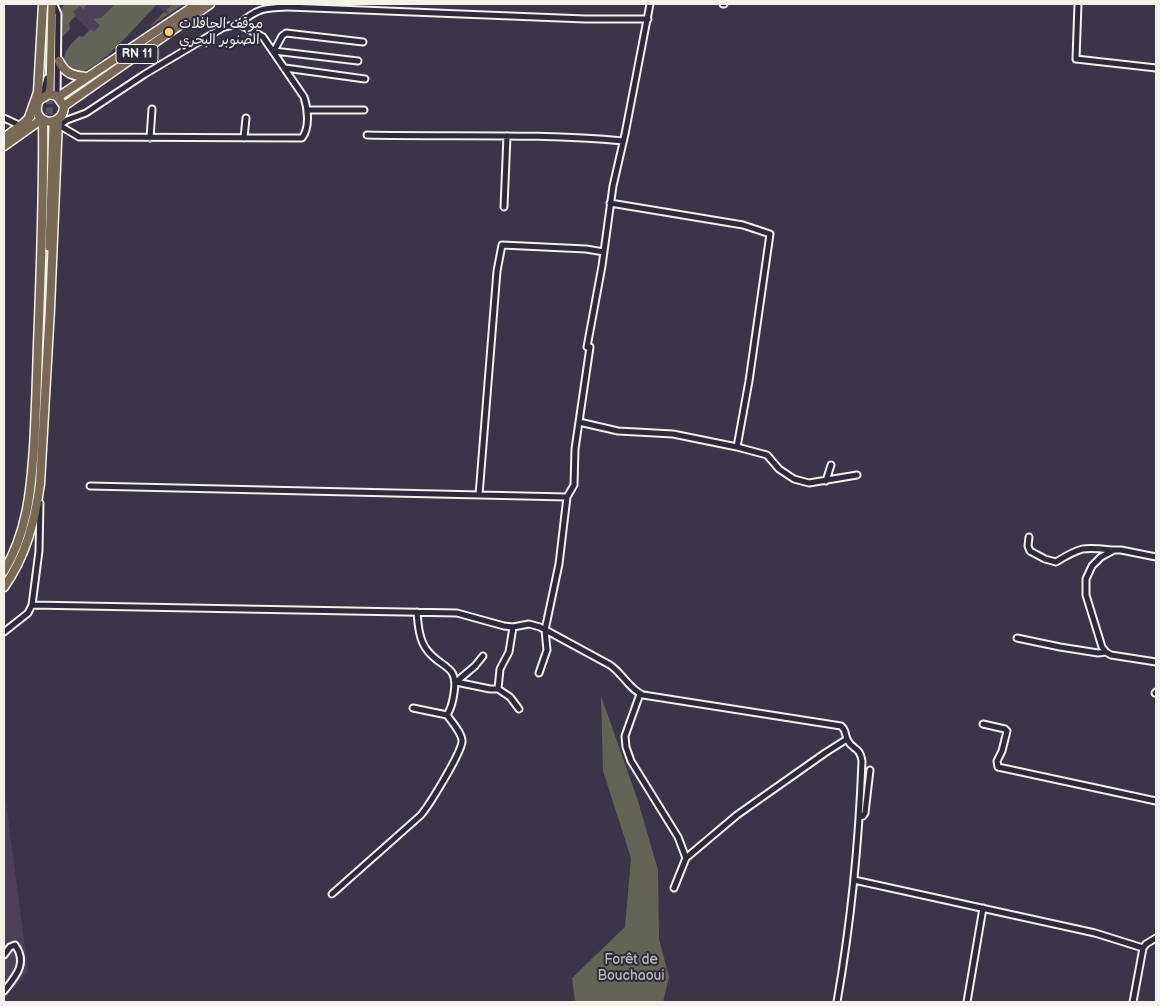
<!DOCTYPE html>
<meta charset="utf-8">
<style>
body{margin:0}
#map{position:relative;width:1160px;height:1006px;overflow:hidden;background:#3c3448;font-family:"Balsamiq Sans",sans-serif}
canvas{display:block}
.frame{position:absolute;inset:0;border:5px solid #f4f1e8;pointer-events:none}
</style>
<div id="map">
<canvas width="1160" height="1006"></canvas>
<div class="frame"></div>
</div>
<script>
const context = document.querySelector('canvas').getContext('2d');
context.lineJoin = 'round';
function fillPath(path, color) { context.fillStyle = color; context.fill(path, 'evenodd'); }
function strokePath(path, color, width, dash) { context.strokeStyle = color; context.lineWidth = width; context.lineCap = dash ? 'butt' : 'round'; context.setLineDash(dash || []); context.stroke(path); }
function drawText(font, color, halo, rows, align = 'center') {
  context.font = font + ' "Balsamiq Sans","Playpen Sans Arabic",sans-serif'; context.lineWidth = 4; context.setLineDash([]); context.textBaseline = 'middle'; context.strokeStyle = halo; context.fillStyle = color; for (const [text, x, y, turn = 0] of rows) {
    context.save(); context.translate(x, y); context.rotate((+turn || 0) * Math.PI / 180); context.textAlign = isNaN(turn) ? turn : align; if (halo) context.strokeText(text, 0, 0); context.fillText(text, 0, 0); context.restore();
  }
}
const built = new Path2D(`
 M63 4H184L168 15 156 5 109 55 80 72 67 66 64 62 65 52 79 36 83 37 89 30 75 17 69 23 70 29 64 36H62Z
 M4 786 28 971 4 1000Z`);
const green = new Path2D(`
 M63 4H88L83 9 80 6 73 12 76 15 69 23 70 29 63 36 62 10Z
 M115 4H157C143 19 99 70 80 72 73 73 68 68 64 62 64 50 71 44 79 36L83 37 91 29 94 32 100 25 93 19 101 18Z
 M173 4H184L149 27 164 12 167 14 169 12 166 10Z
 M601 696 638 801 658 870 659 939 669 977 663 1002H575L572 978 625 927 631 858 603 771Z`);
const majorTunnel = new Path2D(`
 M49 125 50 90`);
const minor = new Path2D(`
 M723 4H724
 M1078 4 1076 59 1156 68
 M55 7 58 14 57 96
 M239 24C258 8 264 8 288 7L585 19H648
 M358 61 274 51 282 36 286 33 363 42
 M285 68 365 79
 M42 97 47 78
 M307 110H364
 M4 118 21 126
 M57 124 79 137 302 138C310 128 308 109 304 97L263 37 239 24 224 27 145 74 86 113 67 120 60 125
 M367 135C452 137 538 133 623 141
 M150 138 152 109
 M244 138 246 118
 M610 203 743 225 770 234 749 381 737 447
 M504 207 507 136
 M587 347 602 266 613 186 625 134 650 4
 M579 422 618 431 673 434 737 447 767 455 779 469 794 479 809 483 857 475
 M826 481 831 465
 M90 486 567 497
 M479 495 497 271 502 245 586 249 604 252
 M1029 537 1028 546 1030 551 1045 559 1056 562C1082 546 1084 547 1113 550
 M1156 557 1121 550H1114L1101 557 1092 566 1086 579V595L1102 647 1106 652 1111 655 1156 662
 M32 605 457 613 504 626 513 627 529 624 540 627 610 665C623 674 629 689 643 695L841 726C847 731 844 734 848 741 853 750 860 747 862 761 859 842 851 922 837 1002
 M417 612C418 624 419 640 427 650 441 669 459 664 454 693 453 701 452 707 447 715
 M4 632 28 613 32 605 39 551 40 503
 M1017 638 1060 647 1098 653 1106 652
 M539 673 547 650 545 630 559 564 567 497 574 485 575 449 590 347
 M456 682 490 689H498L510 697 519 709
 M456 682 475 666 483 656
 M498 689 500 669 509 652 513 627
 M1155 693 1156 692
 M640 694 625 736 626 747 631 761 678 837 686 858
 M983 724 1005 729 1007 731 1002 751 997 761 998 767 1156 801
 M859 817 863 816 865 813 870 770
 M854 880 1095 933 1143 948
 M674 888 686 858 737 815 825 753 847 739
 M332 894 421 815C430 804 460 755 462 742 463 734 451 721 447 715L413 708
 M4 955 10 947 15 945C28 963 16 976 4 991
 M967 1002 983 908
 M1133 1002 1143 948 1146 944 1156 938`);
const major = new Path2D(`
 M50 90 52 4
 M49 247 53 125`);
const highway = new Path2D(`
 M59 61C65 74 74 76 87 77
 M58 97 197 4
 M64 106 57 96 49 94 39 100C28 124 63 131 64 106L210 4
 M28 120 38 92 43 4
 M4 138 24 123 30 117
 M4 146 42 119
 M4 571C27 533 31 491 34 447 36 413 37 379 38 345 41 270 44 195 43 120
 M4 587C26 556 35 520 40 484L50 309 58 120`);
const markers = [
 [169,32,5,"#ffd166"]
];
const shields = [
 [137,54,42]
];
const shieldNames = [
 ["RN 11",137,54]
];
const poiNames = [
 ["موقف الحافلات",179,24],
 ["الصنوبر البحري",179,40]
];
const parkNames = [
 ["Forêt de",631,960],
 ["Bouchaoui",631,976]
];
fillPath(built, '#4b4055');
fillPath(green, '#646456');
strokePath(majorTunnel, '#585060', 7, [7, 3.5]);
strokePath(minor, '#f4f1e8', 9);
strokePath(major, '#f4f1e8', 11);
strokePath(highway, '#f4f1e8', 11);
strokePath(minor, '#2f2a3d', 5);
strokePath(major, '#776954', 7);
strokePath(highway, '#776954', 8);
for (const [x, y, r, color] of markers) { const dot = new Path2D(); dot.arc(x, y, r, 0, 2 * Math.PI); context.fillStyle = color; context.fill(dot); strokePath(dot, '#2f2a3d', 2); }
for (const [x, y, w] of shields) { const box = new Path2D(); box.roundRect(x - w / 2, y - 9.5, w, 19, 4); context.fillStyle = '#2f2a3d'; context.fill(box); strokePath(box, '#f4f1e8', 1); }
drawText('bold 12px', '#f4f1e8', null, shieldNames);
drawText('14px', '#f4f1e8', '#2f2a3d', poiNames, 'left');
drawText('14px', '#bab9ae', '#2f2a3d', parkNames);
</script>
